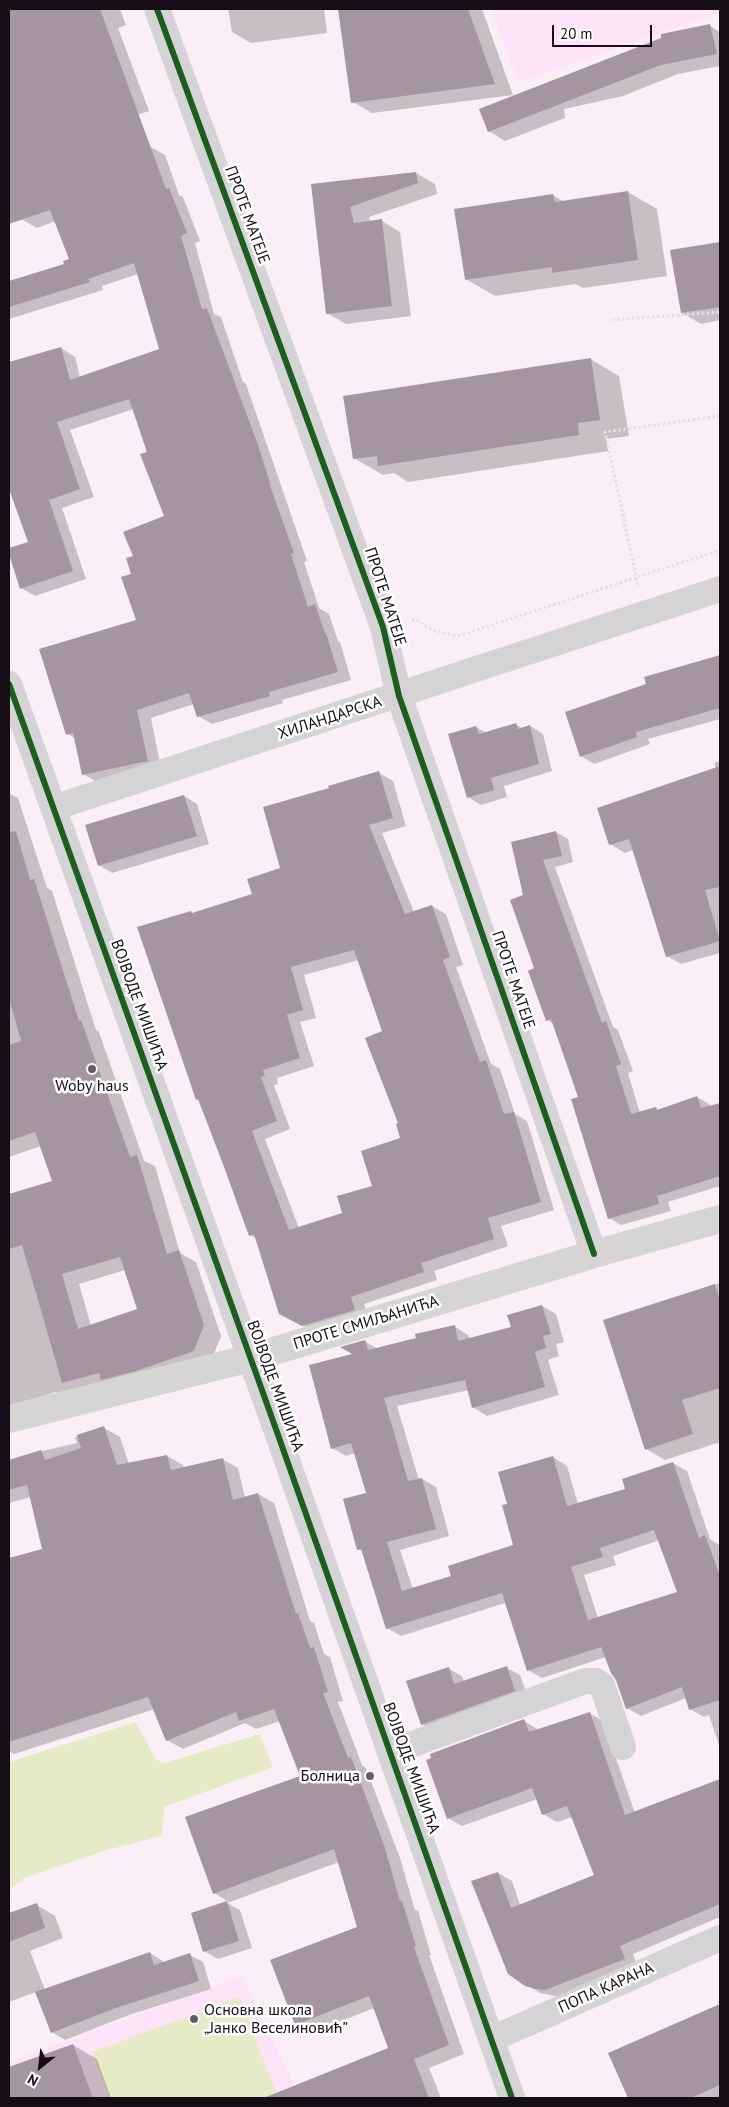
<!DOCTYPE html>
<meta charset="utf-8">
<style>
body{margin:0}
#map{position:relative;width:729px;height:2107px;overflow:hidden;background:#faeff7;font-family:"PT Sans",sans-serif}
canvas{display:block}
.frame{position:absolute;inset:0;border:10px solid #170d16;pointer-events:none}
.north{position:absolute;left:15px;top:2042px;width:50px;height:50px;-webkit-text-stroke:4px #fff;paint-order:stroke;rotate:209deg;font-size:14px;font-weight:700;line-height:20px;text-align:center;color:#170d16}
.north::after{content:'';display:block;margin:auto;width:18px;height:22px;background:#170d16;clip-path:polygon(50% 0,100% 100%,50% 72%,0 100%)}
.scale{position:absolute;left:552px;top:25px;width:100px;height:22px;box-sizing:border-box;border:2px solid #170d16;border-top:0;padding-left:6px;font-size:15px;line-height:18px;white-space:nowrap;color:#170d16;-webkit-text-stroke:4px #fff;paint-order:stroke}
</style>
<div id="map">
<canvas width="729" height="2107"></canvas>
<div class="frame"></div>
<div class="north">N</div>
<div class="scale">20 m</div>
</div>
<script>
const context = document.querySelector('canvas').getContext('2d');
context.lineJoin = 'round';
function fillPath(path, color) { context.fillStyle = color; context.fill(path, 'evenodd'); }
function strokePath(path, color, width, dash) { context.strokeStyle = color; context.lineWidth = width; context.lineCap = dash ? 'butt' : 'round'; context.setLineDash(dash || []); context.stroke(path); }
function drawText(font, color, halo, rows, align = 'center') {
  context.font = font + ' "PT Sans",sans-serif'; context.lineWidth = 5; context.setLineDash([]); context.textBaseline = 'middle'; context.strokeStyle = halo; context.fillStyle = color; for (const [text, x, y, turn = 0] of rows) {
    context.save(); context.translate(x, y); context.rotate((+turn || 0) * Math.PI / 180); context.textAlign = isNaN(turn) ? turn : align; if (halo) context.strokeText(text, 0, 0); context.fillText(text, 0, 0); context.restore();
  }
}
const built = new Path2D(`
 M491 9H720V13L518 82Z
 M242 1976 300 2098H9V2062Z`);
const green = new Path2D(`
 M136 1722 155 1759 164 1763 260 1734 273 1767 164 1807 162 1836 107 1850 24 1878 9 1890V1762Z
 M240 1997 278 2098H109L92 2052Z`);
const shadow = new Path2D(`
 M9 9H120L126 25 118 28 149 111 50 145 48 143 9 155Z
 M228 9H324L327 33 251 43 232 32Z
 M340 9H482L513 95 372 113 353 102Z
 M710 26 720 32V66L678 74 623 96 564 109 565 118 505 141 489 131Z
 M151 147 165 155 179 195 183 197 200 241 195 243 214 314 221 317 243 382 246 384 307 561 304 562 319 608 329 614 338 641 340 642 351 680 282 700 283 703 212 724 198 716 194 704 151 718 161 769 97 782 83 774 76 739 68 734 137 621 133 575 135 557 166 517 134 409 70 430 94 497 62 508 86 579 35 596 21 588 9 550 29 543 9 485V364L61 348 75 357 80 377 160 350 138 274 102 286 103 290 9 319V282L66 265 71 260 56 221 37 228 23 220 17 207V197Z
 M416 173 435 184 437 194 369 217 370 222 382 221 400 232 411 316 346 324 327 313 312 185Z
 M628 192 657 209 667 276 583 288 575 284 495 296 466 279 553 195 564 202Z
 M720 243V320L701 324 682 313 672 251Z
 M590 359 619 376 629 436 606 439 608 451 408 482 394 473 383 475 354 458Z
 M720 656V719L648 739 650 744 594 764 581 756 648 684 646 678Z
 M516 724 523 729 530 726 543 734 552 771 504 786 507 797 481 805 468 797 476 727 487 733Z
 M720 761V953L681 964 667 956 633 850 625 853 610 844 716 768 714 763Z
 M379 773 393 781 406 826 382 833 414 912 432 906 446 914 463 965 456 967 491 1064 500 1069 515 1114 527 1121 554 1210 501 1226 508 1246 434 1271 437 1280 364 1304 369 1318 317 1333 280 1313 257 1239 250 1235 200 1101 197 1099 191 912 194 914 254 895 282 869 330 789ZM359 960 383 1032 402 1139 374 1187 344 1214 299 1228 265 1139 290 1129 274 1085 278 1084 277 1078 314 1066 300 1022 316 1018 304 975Z
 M9 793 18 798 47 888 52 891 96 1030 99 1032 144 1161 155 1166 180 1253 196 1262 221 1336 211 1361 65 1397 55 1392 9 1408V1214L16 1212 54 1182 41 1146 9 1157ZM125 1270 139 1310 91 1326 79 1284Z
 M184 796 197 804 209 844 112 873 99 865Z
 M556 832 568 839 573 862 555 867 613 1027 618 1030 633 1071 628 1073 640 1113 656 1108 660 1111 697 1097 709 1104 710 1107 720 1104V1186L668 1202 671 1211 621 1225 609 1218 579 1098 554 1024 547 1020 536 969 525 896Z
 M720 1283V1442L665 1460 646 1449 605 1321Z
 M542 1306 556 1314 564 1342 556 1344 559 1356 548 1360 559 1395 487 1416 474 1408 469 1390 397 1406 419 1480 422 1479 436 1487 449 1536 400 1550 413 1589 453 1577 515 1545 509 1505 553 1457 567 1466 578 1504 627 1490 673 1463 687 1471 710 1539 719 1545 720 1548V1748L709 1715 704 1717 690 1709 686 1698 641 1716 627 1708 617 1680 606 1657 542 1678 528 1670 505 1603 401 1636 387 1628 364 1552 358 1549 368 1494 355 1453 346 1456 332 1448 355 1355 364 1341 378 1349 418 1339 454 1326 468 1335 470 1339 512 1328ZM660 1540 679 1593 598 1618 584 1575 616 1565 613 1556Z
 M104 1428 120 1437 129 1464 167 1456 183 1465 184 1468 222 1459 238 1468 245 1498 258 1494 274 1503 310 1621 314 1623 324 1654 330 1657 343 1701 338 1702 362 1765 366 1768 400 1858 415 1910 418 1911 431 1955H429L464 2054 429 2068 441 2098H308L301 2084 390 2049 374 2008 312 2033 296 2024 358 1927 339 1862 227 1903 240 1910 252 1948 218 1959 204 1951 193 1914 229 1902 214 1893 302 1777 280 1721 256 1729 245 1723 183 1749 167 1740 155 1709 14 1754 9 1751V1559L43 1549 31 1497 9 1503V1461L21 1456 77 1443 75 1437Z
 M507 1668 520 1675 528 1698 435 1732 422 1724 449 1669 462 1676 464 1682Z
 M589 1713 603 1721 635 1813 720 1780V1917L633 1954 638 1967 560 1997 540 1993 516 1979 498 1873 512 1881 520 1905 596 1876 573 1817 557 1822 543 1814 537 1799 462 1826 448 1818 524 1721 539 1730Z
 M37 1905 55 1916 63 1938 30 1951 45 1990 150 1953 163 1961 164 1963 190 1955 203 1962 211 1989 129 2015 65 2040 52 2032 36 1992 9 2002V1915Z
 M720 2005V2098H630L610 2054Z
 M73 2045 97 2059 111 2098H45L29 2061Z`);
const building = new Path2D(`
 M9 9H100L166 189 169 188 187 233 181 236 202 309 207 308 258 445 271 486H270L294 553 291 554 308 607 315 604 325 633H326L338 672 269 692 270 696 197 717 189 693 137 710 148 761 82 775 73 733 66 735 39 649 136 620 121 577 131 574 126 558 133 556 123 532 164 516 140 454 147 452 129 399 57 422 80 489 49 500 73 571 20 589 9 554V548L28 542 9 489V362L61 347 70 380 159 349 134 263 88 279 90 282 9 307V281L64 264 63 261 69 259 50 210 9 224Z
 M338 9H468L495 84 351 103Z
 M710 24 717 54 661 65 488 132 479 109 661 38V34Z
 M416 172 418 183 350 207 354 223 382 219 392 306 326 314 311 184Z
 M628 191 638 260 552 273V267L465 280 454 209 553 194 555 202Z
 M720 242V307L681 313 670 250Z
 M591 358 600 420 578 423 579 435 378 466 377 456 353 459 343 396Z
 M720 655V708L636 732 637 737 580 757 565 712 646 684 644 677Z
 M516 723 518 729 530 725 539 764 491 778 494 790 467 798 448 734 476 726 479 734Z
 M720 766V887L705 890 720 941 666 957 629 839 609 845 597 808Z
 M379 771 393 818 369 825 405 914 432 905 450 957 443 960 480 1062 486 1060 504 1114 514 1112 541 1202 488 1218 494 1239 421 1263 424 1272 351 1297 355 1310 302 1326 279 1314 254 1234 249 1236 224 1167 198 1099 196 1100 137 927 191 911 192 913 252 894 247 879 280 868 263 807 329 788 328 786ZM354 950 382 1031 365 1038 398 1123 396 1124 400 1138 361 1151 372 1186 337 1196 342 1213 289 1230 252 1131 277 1121 261 1077 265 1076 263 1070 300 1058 287 1015 303 1010 291 967Z
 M184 795 197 836 98 866 85 825Z
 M16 831 30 880 34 879 79 1021 81 1020 130 1157 137 1155 167 1254 179 1250 204 1325 194 1351 136 1371 101 1380 99 1373 62 1383 22 1245 9 1249V1194L52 1181 35 1132 9 1141V1045L21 1041 9 998V832ZM120 1257 137 1309 78 1329 62 1274Z
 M556 831 562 856 543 860 602 1023 606 1021 621 1064 616 1066 631 1114 656 1107 657 1110 697 1096 701 1108 720 1103V1176L657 1196 659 1204 608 1219 571 1099 578 1097 551 1019 546 1021 528 971 534 968 510 900 523 895 511 842Z
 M715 1284 720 1301V1388L682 1400 693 1434 645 1450 603 1320Z
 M542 1305 551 1334 543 1336 546 1348 535 1352 545 1387 472 1408 465 1380 384 1398 408 1481 422 1478 436 1529 387 1542 402 1591 451 1576 448 1566 513 1545 502 1505 507 1504 498 1472 553 1456 567 1506 625 1489 622 1479 673 1462 699 1538 705 1535 720 1576V1700L689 1710 682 1687 626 1709 616 1680 611 1673 601 1647 527 1671 502 1593 386 1629 361 1549 357 1550 343 1499 366 1493 351 1443 331 1449 309 1365 352 1354 340 1347 365 1340 368 1350 416 1338 415 1334 455 1325 458 1341 511 1327 507 1315ZM654 1530 677 1592 588 1620 571 1567 603 1557 600 1548Z
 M104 1426 117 1465 167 1455 171 1470 223 1458 233 1500 258 1493 296 1614 298 1613 310 1648 314 1647 328 1692 323 1693 348 1758 351 1757 385 1848 400 1901H402L416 1946 414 1947 449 2045 414 2059 429 2098H266V2097L388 2048 369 1996 295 2025 270 1960 357 1927 334 1849 213 1894 185 1817 300 1776 274 1709 239 1721 236 1712 166 1741 148 1697 9 1742V1558L42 1549 27 1485 9 1490V1460L41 1450 45 1460 81 1448 77 1435Z
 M507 1666 515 1691 421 1725 406 1681 449 1667 454 1684Z
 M590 1712 625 1815 720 1779V1904L620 1946 625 1959 545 1990 535 1989 525 1986 508 1974 471 1881 498 1872 511 1908 594 1875 567 1806 542 1815 532 1788 447 1819 426 1760 431 1758 430 1754 524 1719 529 1732Z
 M227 1901 239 1941 203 1952 191 1913Z
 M37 1903 45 1928 9 1942V1913Z
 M150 1952 154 1965 190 1953 199 1981 116 2008 51 2033 35 1992Z
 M720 2004V2085L691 2098H628L608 2053Z
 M73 2044 93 2098H9V2067Z`);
const path = new Path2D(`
 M612 320 720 312
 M638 585 605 432 720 416
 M412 620 416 619C429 630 441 633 458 636L720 550`);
const street = new Path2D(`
 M157 9 383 627 399 696 594 1254
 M9 684 277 1432 512 2098
 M53 808 720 589
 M391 1752 585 1681H596L602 1685 623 1747
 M492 2039 720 1938`);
const secondary = new Path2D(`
 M9 1419 251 1358 594 1254 720 1219`);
const cycleway = new Path2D(`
 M157 9 383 627 399 696 594 1254
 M9 684 277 1432 512 2098`);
const markers = [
 [92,1069,5,"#665c65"],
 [370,1776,5,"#665c65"],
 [194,2019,5,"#665c65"]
];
const streetNames = [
 ["ПРОТЕ МАТЕЈЕ",247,215,70],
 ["ПРОТЕ МАТЕЈЕ",385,597,72],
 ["ХИЛАНДАРСКА",330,718,-18],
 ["ПРОТЕ МАТЕЈЕ",513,980,71],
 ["ВОЈВОДЕ МИШИЋА",139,1005,70],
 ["ПРОТЕ СМИЉАНИЋА",366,1323,-17],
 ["ВОЈВОДЕ МИШИЋА",275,1386,70],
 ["ВОЈВОДЕ МИШИЋА",411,1768,70],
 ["ПОПА КАРАНА",606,1988,-24]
];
const poiNames = [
 ["Woby haus",92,1086],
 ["Болница",360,1776,"right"],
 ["Основна школа",204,2010,"left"],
 ["„Јанко Веселиновић”",204,2028,"left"]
];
fillPath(built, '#fde3f7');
fillPath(green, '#e7eac7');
fillPath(shadow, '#0003');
fillPath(building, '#a595a2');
strokePath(path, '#e3e0e3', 3, [2.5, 2.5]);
strokePath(street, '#d6d3d6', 26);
strokePath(secondary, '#d7d4d4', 28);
strokePath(cycleway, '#1b5e20', 6);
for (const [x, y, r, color] of markers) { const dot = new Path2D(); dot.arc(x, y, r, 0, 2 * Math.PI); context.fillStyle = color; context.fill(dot); strokePath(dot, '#fff', 2); }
drawText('16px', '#170d16', '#fff', streetNames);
drawText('16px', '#170d16', '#fff', poiNames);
</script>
